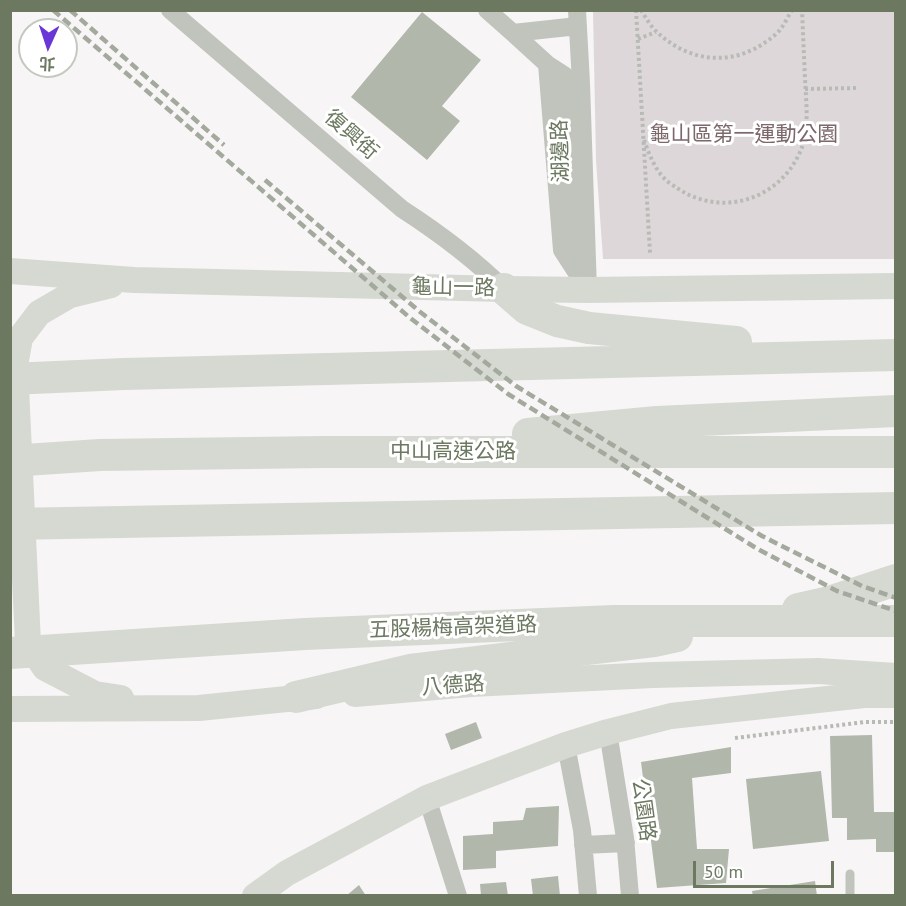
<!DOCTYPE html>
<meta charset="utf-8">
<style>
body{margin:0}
#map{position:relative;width:906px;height:906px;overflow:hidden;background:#f8f5f7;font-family:"PT Sans","Noto Sans TC",sans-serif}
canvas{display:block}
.frame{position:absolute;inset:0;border:12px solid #6c7860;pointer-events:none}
.north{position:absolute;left:18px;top:18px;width:60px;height:60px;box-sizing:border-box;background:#fff;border:2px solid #c4c9bf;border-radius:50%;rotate:183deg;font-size:16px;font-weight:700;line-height:24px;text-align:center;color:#6c7860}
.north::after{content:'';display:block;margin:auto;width:21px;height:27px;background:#6936d7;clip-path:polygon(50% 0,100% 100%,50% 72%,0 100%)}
.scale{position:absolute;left:693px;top:861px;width:141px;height:27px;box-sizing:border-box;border:3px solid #6c7860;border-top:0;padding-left:8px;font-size:18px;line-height:21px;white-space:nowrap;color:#6c7860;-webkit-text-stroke:4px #fff;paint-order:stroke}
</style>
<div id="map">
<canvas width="906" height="906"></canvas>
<div class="frame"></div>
<div class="north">北</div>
<div class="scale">50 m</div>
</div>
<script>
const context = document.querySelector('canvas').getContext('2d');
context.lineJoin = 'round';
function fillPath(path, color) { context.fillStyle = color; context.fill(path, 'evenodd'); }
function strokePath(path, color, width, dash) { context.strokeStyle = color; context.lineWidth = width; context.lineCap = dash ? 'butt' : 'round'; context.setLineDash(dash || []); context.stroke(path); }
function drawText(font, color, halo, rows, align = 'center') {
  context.font = font + ' "PT Sans","Noto Sans TC",sans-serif'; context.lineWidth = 6; context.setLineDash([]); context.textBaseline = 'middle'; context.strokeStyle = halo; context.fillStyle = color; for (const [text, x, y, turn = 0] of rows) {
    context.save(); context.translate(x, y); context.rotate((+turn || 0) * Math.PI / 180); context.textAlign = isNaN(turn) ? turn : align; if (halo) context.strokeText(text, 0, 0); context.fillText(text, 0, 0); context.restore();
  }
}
const green = new Path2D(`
 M593 11H895V259H603L596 161Z`);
const building = new Path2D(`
 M422 12 481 60 442 106 460 121 427 160 351 97Z
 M476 722 482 738 451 750 445 734Z
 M872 735 874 812H896V852H876V839L847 840V818H832L830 736Z
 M731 747V773L692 778 697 849H729L726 883 657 888 641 762Z
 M821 771 829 841 753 849 746 779Z
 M559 806 558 846 496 851V868L463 870V836L493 834V822L523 820 526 808Z
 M558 876 560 896H533L531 879Z
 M815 881 817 896H753L752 891Z
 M506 882 508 896H481L480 884Z
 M359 885 366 896H346Z`);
const path = new Path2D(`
 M636 10 650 253
 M641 10C646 18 651 27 658 33 694 66 740 66 776 34 783 28 787 18 792 10
 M638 39 656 32
 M805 89 857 88
 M644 140C649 154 655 170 666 180 669 183 674 186 677 188 721 218 779 200 800 152 810 131 806 102 805 79 804 56 803 33 802 10
 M735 738 865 722H896`);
const lane = new Path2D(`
 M850 874V896`);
const street = new Path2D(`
 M170 10 402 209C439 233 473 258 504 289
 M487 10 513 33 547 64 562 250 588 290
 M577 10 581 83 588 290
 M513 33 578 26
 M547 64 564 75 575 254
 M608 732 625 838 630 896
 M566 745 582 830 588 896
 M427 798 458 896
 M583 845 626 843`);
const secondary = new Path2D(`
 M10 271 134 280 504 289 588 290 896 286
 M111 285 70 295 39 313 20 338 15 366 28 643 45 668 95 694 121 698
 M355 694 471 684 653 675 818 671 896 676
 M10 709 199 708 316 696
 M255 896 287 873 427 798 566 745 608 732 671 716 864 695H896`);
const highway = new Path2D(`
 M504 289 527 309 557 321 589 328 736 342
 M10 379 124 374 896 355
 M528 434 657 422 896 411
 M10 461 100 455 323 452H896
 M10 524 896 508
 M798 609 829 602 896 580
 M10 653 305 634 614 621H896
 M296 697 410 670 654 641 677 636`);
const rail = new Path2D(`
 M53 10 409 317 508 394 756 548 837 591 896 611
 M70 10 224 145
 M265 180 419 311 516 386 762 536 862 586 896 598`);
const streetNames = [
 ["復興街",351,135,41],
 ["湖邊路",561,151,-92],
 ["龜山一路",453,288,1],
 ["中山高速公路",453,452],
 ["五股楊梅高架道路",453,628,-2],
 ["八德路",453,686,-4],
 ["公園路",643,810,82]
];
const parkNames = [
 ["龜山區第一運動公園",744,135]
];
fillPath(green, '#ded7d9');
fillPath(building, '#b1b7ab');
strokePath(path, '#b8bbb5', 4, [3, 3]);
strokePath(lane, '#c0c4bc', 9);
strokePath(street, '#c0c4bc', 18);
strokePath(secondary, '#d6d9d2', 26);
strokePath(highway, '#d6d9d2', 32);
strokePath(rail, '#a3a99d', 4.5, [9, 4.5]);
drawText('21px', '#6c7860', '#fff', streetNames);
drawText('21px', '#7c676a', '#fff', parkNames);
</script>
